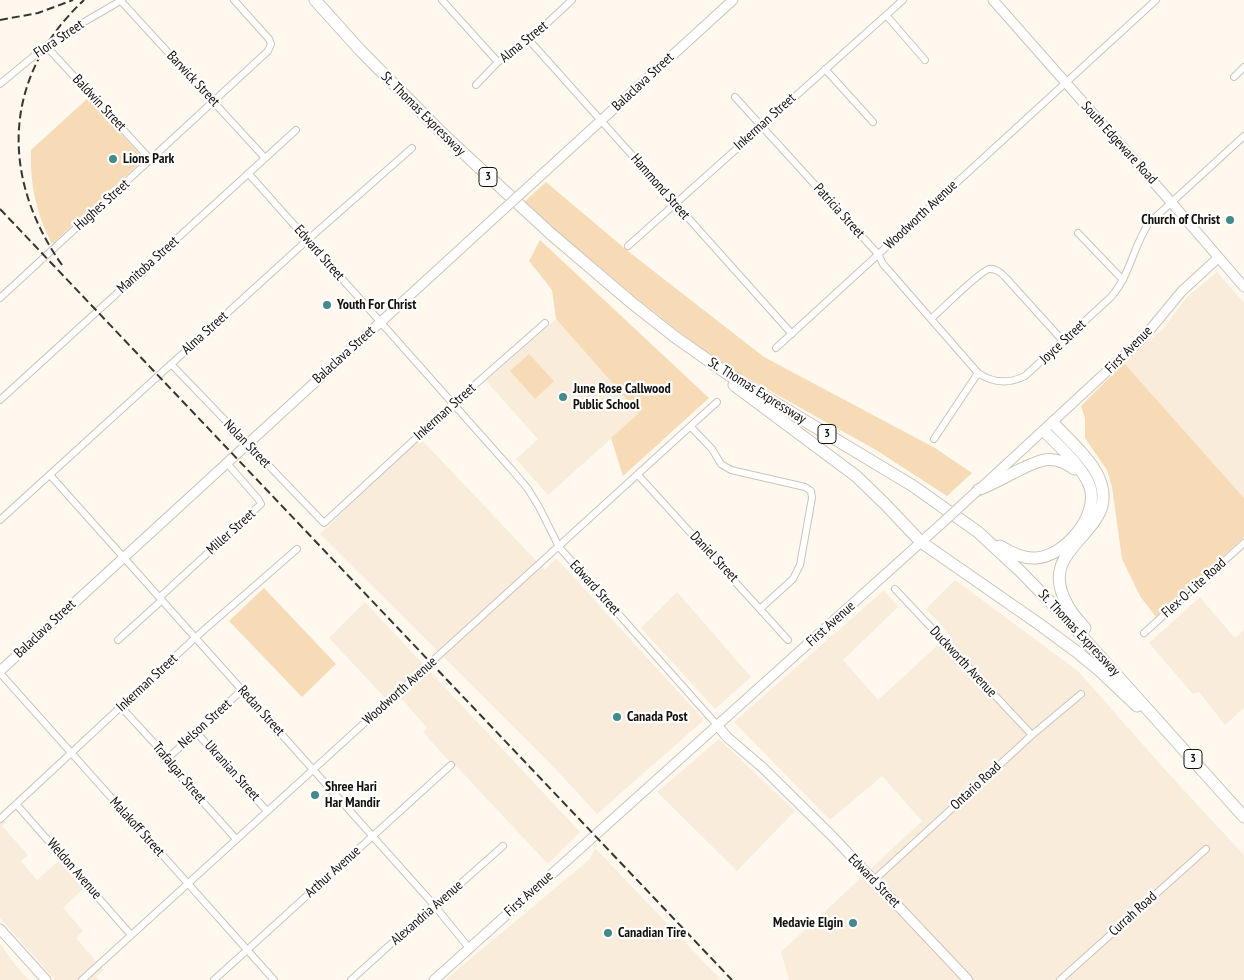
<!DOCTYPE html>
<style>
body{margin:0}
canvas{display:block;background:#fef8ef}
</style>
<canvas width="1244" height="980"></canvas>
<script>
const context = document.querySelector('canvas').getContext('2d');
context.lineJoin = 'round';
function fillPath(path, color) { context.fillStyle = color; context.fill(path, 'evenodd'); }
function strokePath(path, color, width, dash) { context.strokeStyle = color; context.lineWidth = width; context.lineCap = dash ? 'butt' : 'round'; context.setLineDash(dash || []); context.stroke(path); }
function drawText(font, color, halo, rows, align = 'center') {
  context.font = font + ' "PT Sans Narrow",sans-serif'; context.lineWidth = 4.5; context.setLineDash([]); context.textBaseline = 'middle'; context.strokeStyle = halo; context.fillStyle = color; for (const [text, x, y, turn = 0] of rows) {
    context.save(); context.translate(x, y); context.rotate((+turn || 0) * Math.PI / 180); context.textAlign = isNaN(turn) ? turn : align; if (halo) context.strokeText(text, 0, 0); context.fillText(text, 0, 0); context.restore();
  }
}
const built = new Path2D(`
 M1217 272 1244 303V498L1124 363 1163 329 1187 297Z
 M556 319 640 413 548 495 516 459 538 439 486 381Z
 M420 438 545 570 556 558 704 720 597 814 547 760 320 534Z
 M955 580 1078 671 1168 773 1244 855V980H789L781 952 922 821 882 776 830 820 734 722 884 590 898 607 843 660 878 700 938 645 951 636 926 609Z
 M677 592 751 677 715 709 641 628Z
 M1200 597 1235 638 1244 630V708L1225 725 1199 692 1193 694 1149 643Z
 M365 602 580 832 548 864 458 768 446 758 423 732 427 728 403 700 384 697 329 638Z
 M719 739 795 811 737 871 657 792Z
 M0 816 6 822 2 826 28 855 21 861 37 880 60 860 84 888 63 908 83 931 76 938 104 970 96 976 99 980H55L0 918Z
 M595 848 721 980H445L590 859Z
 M0 943 13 962 29 980H0Z`);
const green = new Path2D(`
 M88 98 144 159 52 244C36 212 30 186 31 150Z
 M546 182 629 252 764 357 935 448 972 473 947 496 876 450 715 360 640 301 523 203Z
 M540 240 709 398 623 476 611 438 639 413 556 319 552 290 529 261Z
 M529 354 554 381 535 399 510 371Z
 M1124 363 1244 498V537L1156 617 1140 596 1122 559 1112 487 1107 470 1085 438V418L1081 406Z
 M264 588 336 664 302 697 229 621Z`);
const street = new Path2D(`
 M120 0 265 158
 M442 0 498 62
 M886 15 925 60
 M529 40 792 334
 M46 46 151 160
 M825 69 873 122
 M1234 77 1244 67
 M0 84 46 46 79 25 122 0
 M476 85 498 62 529 40 572 0
 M735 97 878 254 883 264 978 373C993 383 1009 384 1025 376L1111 297C1131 274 1133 246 1149 223L1244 136
 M248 173 512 470 528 489 539 507 559 547 717 725
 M1078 233 1123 280
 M628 246 903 0
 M0 298 268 51 271 44 269 39 234 0
 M931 319C941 310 979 272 989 269 996 268 1001 273 1006 278L1063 341
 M776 348 1156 0
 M171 364 324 523 453 404 545 323
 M0 400 296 130
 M691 427 712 449 721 464 731 470 805 487 811 491 812 498 800 565 793 579 761 608
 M934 439 978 373
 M50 475 434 905 469 948
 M638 475 788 640
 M0 520 303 244 412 148
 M895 589 1032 735
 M160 597 261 504 259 500 226 462
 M1144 633 1244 543
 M118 640 162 600
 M0 673 274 980
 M121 707 168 758 177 773 236 839
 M196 732 267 811
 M168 758 242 690
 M16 804 131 935
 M0 819 196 637 297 549
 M874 880 1032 735 1081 694
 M82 980 717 402
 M214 980 451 765
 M351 980 434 905 442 900 503 846
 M1060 980 1206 849`);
const secondary = new Path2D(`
 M993 0 1171 202 1244 287
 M538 178 733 0
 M983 486 1144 337 1182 291 1218 258
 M0 671 504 209
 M717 725 727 737 762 767 832 836 968 980
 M0 929 46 980
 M434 980 940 525`);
const highway = new Path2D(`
 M315 0 360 50 444 135 551 234 632 303 675 337 729 375 913 486 978 532 1020 571 1062 614 1244 817
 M734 385 856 476 885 504 921 542 1039 624 1077 652 1100 671 1137 706
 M1053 423C1067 438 1091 459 1099 478 1123 535 1033 543 1067 604 1071 613 1079 621 1085 628
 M978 490C990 485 1002 479 1013 473 1036 462 1051 451 1074 469
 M1000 546C1011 553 1023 559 1036 558 1065 556 1099 516 1090 487 1083 467 1058 445 1044 431`);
const rail = new Path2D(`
 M0 20 38 13 73 0
 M0 209 732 980
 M62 265C0 177 2 77 84 0`);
const secondaryBridge = new Path2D(`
 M504 209 538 178
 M940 525 978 490`);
const markers = [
 [113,159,5,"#428a8b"],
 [1230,220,5,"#428a8b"],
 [327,305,5,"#428a8b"],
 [563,397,5,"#428a8b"],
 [617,717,5,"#428a8b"],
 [315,795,5,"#428a8b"],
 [853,923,5,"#428a8b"],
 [608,933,5,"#428a8b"]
];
const shields = [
 [488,177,18],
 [827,434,18],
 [1193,759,18]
];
const shieldNames = [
 ["3",488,177],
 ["3",827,434],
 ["3",1193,759]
];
const streetNames = [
 ["Flora Street",59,39,-34],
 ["Alma Street",524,42,-39],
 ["Barwick Street",193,79,47],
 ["Balaclava Street",643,82,-43],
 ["Baldwin Street",99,103,47],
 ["St. Thomas Expressway",423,114,45],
 ["Inkerman Street",765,122,-42],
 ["South Edgeware Road",1119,143,48],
 ["Hammond Street",660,187,49],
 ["Hughes Street",102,205,-42],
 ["Patricia Street",839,211,48],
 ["Woodworth Avenue",921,215,-43],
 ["Edward Street",319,253,49],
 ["Manitoba Street",148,265,-42],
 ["Alma Street",205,333,-42],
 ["Joyce Street",1063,342,-43],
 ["First Avenue",1129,350,-45],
 ["Balaclava Street",344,355,-42],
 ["St. Thomas Expressway",757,391,32],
 ["Inkerman Street",445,412,-42],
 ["Nolan Street",247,444,46],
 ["Miller Street",231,532,-42],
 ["Daniel Street",714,557,47],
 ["Edward Street",595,588,48],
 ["Flex-O-Lite Road",1194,588,-42],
 ["First Avenue",831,624,-42],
 ["Balaclava Street",45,629,-43],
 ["St. Thomas Expressway",1079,633,47],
 ["Duckworth Avenue",963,662,47],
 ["Inkerman Street",147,683,-43],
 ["Woodworth Avenue",400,691,-42],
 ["Redan Street",261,711,48],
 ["Nelson Street",205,724,-42],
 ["Ukranian Street",232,771,48],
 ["Trafalgar Street",179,773,50],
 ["Ontario Road",976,786,-43],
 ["Malakoff Street",137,827,48],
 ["Weldon Avenue",74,869,49],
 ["Arthur Avenue",333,872,-42],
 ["Edward Street",874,881,46],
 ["First Avenue",529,894,-42],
 ["Alexandria Avenue",427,913,-41],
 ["Currah Road",1133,914,-42]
];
const poiNames = [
 ["Lions Park",123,159],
 ["Church of Christ",1220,220,"right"],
 ["Youth For Christ",337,305],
 ["June Rose Callwood",573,389],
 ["Public School",573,405],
 ["Canada Post",627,717],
 ["Shree Hari",325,787],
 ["Har Mandir",325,803],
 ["Medavie Elgin",843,923,"right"],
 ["Canadian Tire",618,933]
];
fillPath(built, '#f9ecdb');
fillPath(green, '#f7dbb6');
strokePath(street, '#ccc4ba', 8);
strokePath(secondary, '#ccc4ba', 11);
strokePath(highway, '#ccc4ba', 13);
strokePath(street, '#fff', 6);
strokePath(secondary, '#fff', 9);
strokePath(highway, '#fff', 11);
strokePath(rail, '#38342f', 2, [8, 4]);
strokePath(secondaryBridge, '#ccc4ba', 11, []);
strokePath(secondaryBridge, '#fff', 9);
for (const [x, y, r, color] of markers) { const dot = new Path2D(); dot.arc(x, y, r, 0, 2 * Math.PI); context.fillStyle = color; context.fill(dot); strokePath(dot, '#fff', 2); }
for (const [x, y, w] of shields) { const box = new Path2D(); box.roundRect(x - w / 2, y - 9.5, w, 19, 4); context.fillStyle = '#fff'; context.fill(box); strokePath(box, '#14110d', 1); }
drawText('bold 12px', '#14110d', null, shieldNames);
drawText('14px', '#14110d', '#fff', streetNames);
drawText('bold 14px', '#14110d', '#fff', poiNames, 'left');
</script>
